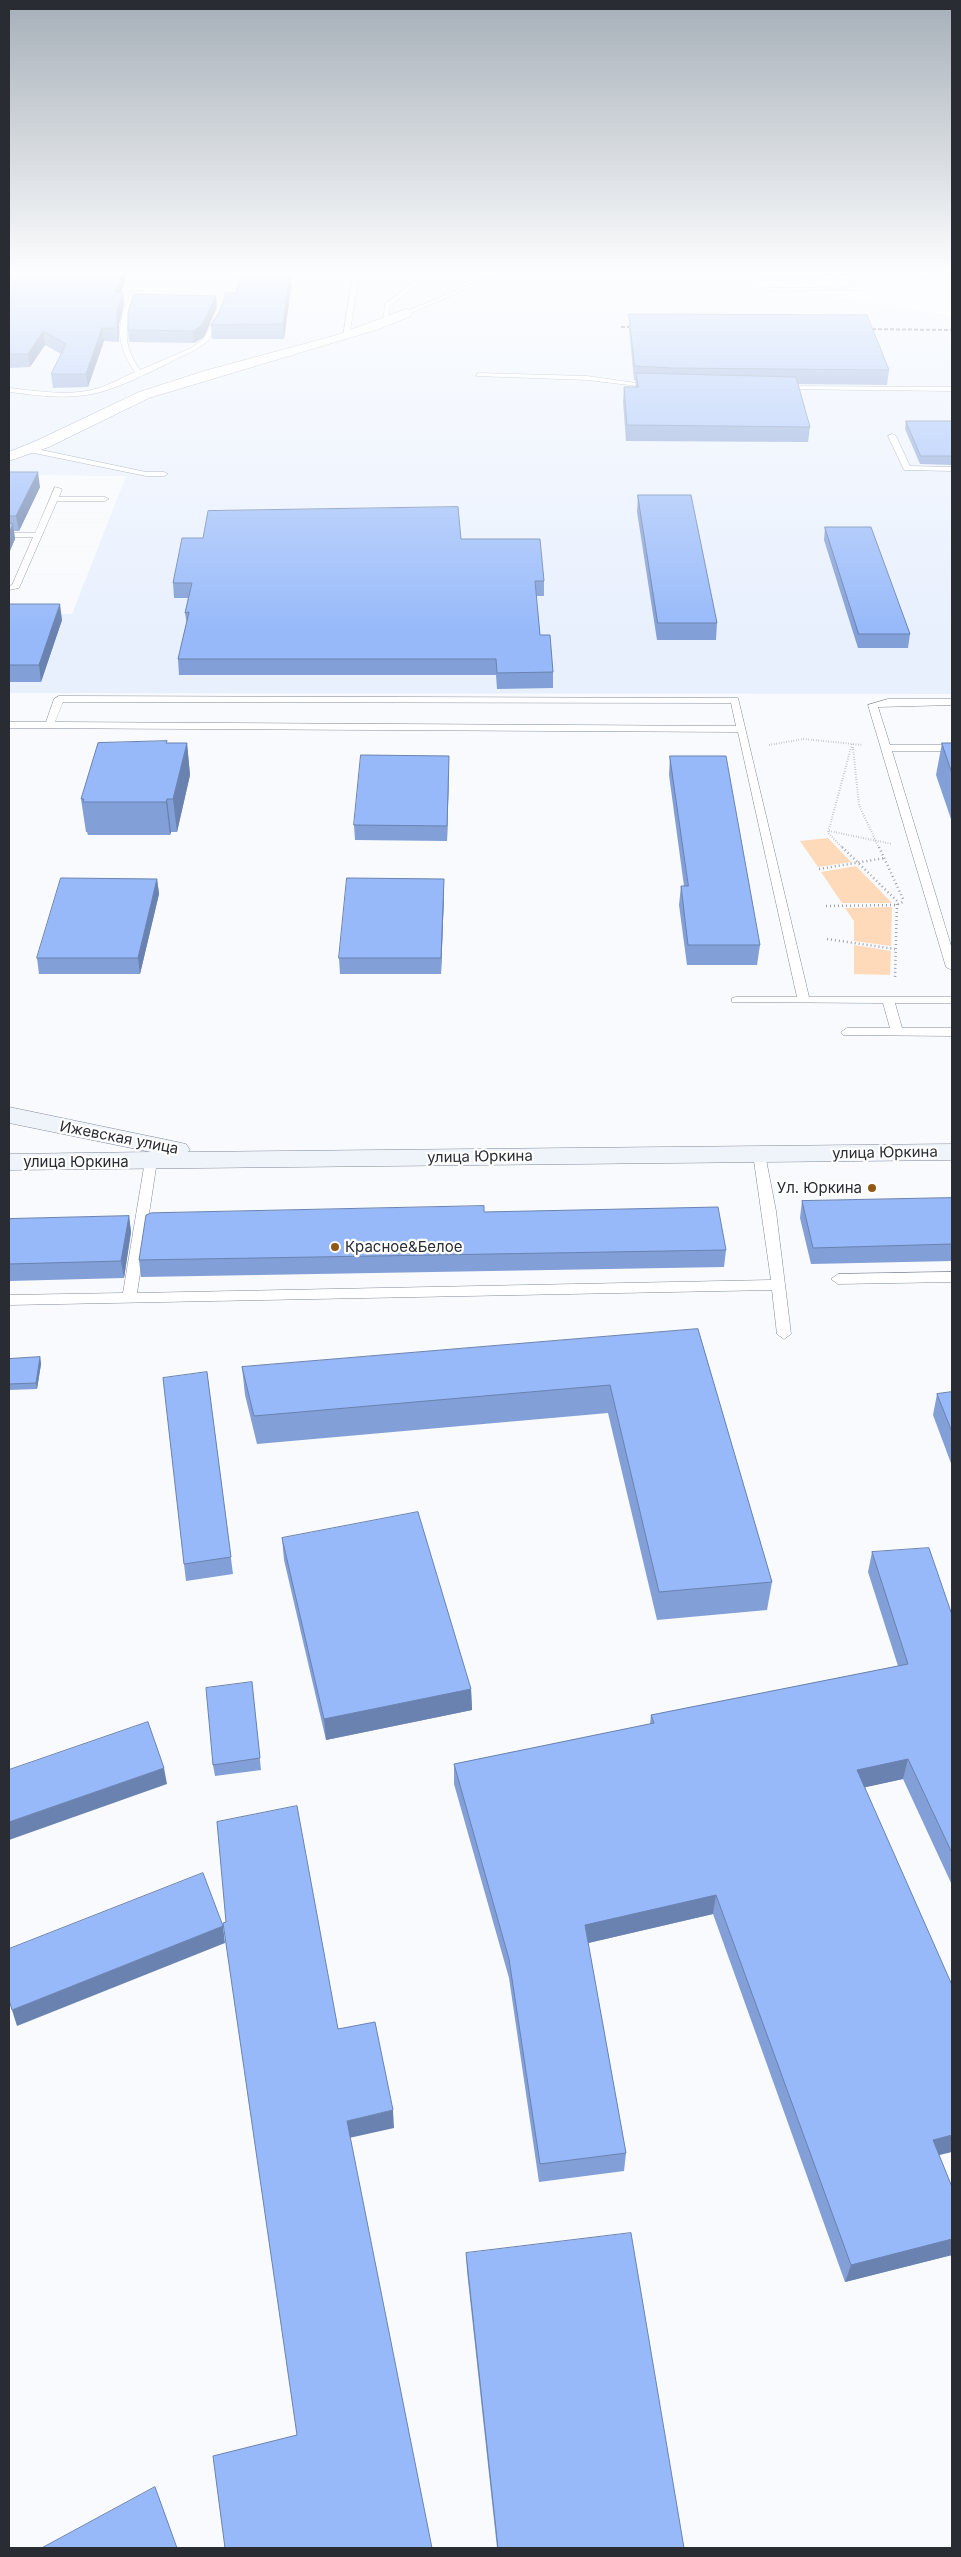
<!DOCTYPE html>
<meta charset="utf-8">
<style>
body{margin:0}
#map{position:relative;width:961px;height:2557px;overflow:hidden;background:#f8fafd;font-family:Inter,sans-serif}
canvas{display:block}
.frame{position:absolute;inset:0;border:10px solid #292c33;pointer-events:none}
</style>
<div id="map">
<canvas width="961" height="2557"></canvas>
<div class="frame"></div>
</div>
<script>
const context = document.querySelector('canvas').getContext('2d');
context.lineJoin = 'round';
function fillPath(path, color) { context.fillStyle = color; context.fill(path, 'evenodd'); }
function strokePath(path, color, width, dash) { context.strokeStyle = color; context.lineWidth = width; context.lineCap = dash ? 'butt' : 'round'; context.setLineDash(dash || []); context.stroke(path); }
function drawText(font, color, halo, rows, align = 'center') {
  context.font = font + ' Inter,sans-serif'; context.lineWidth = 4.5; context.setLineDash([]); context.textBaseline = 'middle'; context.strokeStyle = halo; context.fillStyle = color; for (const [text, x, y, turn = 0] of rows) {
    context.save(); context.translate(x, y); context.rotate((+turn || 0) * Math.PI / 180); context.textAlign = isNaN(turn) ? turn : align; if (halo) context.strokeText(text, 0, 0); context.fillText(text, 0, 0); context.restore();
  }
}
const built = new Path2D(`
 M9 274H696L952 316V694L9 693V615L72 614 126 476 9 475Z`);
const green = new Path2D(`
 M828 838 851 862 818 867 800 841Z
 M856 866 892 903H842L821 872Z
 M892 907 891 946 854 941V921L845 908Z
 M854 945 891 951 890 975 854 974Z`);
const pathFar1 = new Path2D(`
 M769 745 804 739 862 745
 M853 747 859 805 879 848
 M829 831 892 844
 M843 848 828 833 852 744`);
const path = new Path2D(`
 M842 847 897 901 895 979
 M879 847 904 901
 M819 869 885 858
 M826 906 896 905 905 901
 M827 939 895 949`);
const lane = new Path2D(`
 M353 274H359L349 337 346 339 343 337Z
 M425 274H431L390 306 388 323 383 324 385 304Z
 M495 274H502L408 314 403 313Z
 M850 274H856L859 277 860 290 771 291 769 288 855 287 853 279 765 280 762 278Z
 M890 274H940L927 278Z
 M132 291 137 292C127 325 119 339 140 370L191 348 203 339 218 313 223 314 208 341 195 350C165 364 118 391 86 395 60 399 34 395 9 392V388C39 391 70 397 99 388 111 384 123 377 135 372 114 341 117 324 132 291Z
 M478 373 587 376 657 386 654 388 587 380 476 376Z
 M781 386 952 387V391L779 389Z
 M892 434 896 436 910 466 952 467V471L904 470 888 436Z
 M32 448 146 472H164L168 474 164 476H146L29 452 28 450Z
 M55 487 62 489 59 497H105L109 499 105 501H57L19 588 9 590V586L12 585 33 537H9V533H35Z
 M59 696 738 698 809 997H952V1003H895L902 1028H952V1036L843 1035 841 1032 847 1028H890L883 1003 732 1002V998L736 997H797L738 732 9 728V722H46L54 699ZM63 702 731 703 736 726 55 722Z
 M888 699H952V705L878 707 890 745H952V751H892L952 949V970L946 967 868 705Z
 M759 1150 765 1154 776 1211 791 1334 784 1339 777 1334 772 1290 9 1305V1295L123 1293 145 1161 151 1157 157 1161 137 1293 771 1280 753 1154Z
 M952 1272V1282L838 1284 831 1279 838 1274Z`);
const street = new Path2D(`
 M406 309 411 310 412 313 411 316 379 329 149 398 49 447 9 461V452L38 440 139 392 204 371 337 335Z`);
const secondary = new Path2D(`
 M9 1107 177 1142 186 1144 190 1150 188 1152 952 1144V1160L9 1170V1154L151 1152 9 1123Z`);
const rail = new Path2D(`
 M621 327H642
 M860 329 952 330`);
const wall = new Path2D(`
 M9 274H127L121 293H123L124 305 119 324V342L104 341 88 387 53 388 51 374 61 354 45 345 30 367 9 368Z
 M293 274 284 339H212L211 325 236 293Z
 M217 307 204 337 194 343 129 342 128 330Z
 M629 314 889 370 887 385 798 384 810 427 808 442 626 441 623 402 624 387H635L636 381 634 380 629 328Z
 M906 421H952V465L920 464 905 429Z
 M9 472 40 487 19 531H14L15 539 9 553Z
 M638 495 717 623 716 640H657L637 512Z
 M825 527 910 634 908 648H858L824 540Z
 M461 539 544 581V596H536L540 635 553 672V688L497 689 496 675H179L178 659 187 624 185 613 188 598H174L173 583Z
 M9 604 62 620 41 682H9Z
 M167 743H187L190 775 177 832H171L170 835H88L87 832H86L81 799Z
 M942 743H952V822L936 775Z
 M670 756 760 945 757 965H687L679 905 681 886H684L669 775Z
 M449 770 447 841 355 840 354 825Z
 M157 879 159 894 140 974H39L37 958Z
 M444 894 441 974H340L339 958Z
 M952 1198V1261L811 1264 800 1218 802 1201Z
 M484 1212 726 1250 724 1267 141 1277 139 1260Z
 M129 1216 131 1232 124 1278 9 1281V1219Z
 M698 1329 772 1582 767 1610 657 1620 608 1413 257 1444 245 1395 242 1367Z
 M40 1357 41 1364 37 1389 9 1390V1359Z
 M207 1372 233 1574 186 1581 184 1564Z
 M952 1392V1466L933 1415 937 1394Z
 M282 1538 471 1689 472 1710 326 1740 284 1560Z
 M872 1552 952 1615V1885L903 1779 865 1787 939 2155 952 2187V2255L845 2282 713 1914 588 1943 626 2153 624 2171 539 2182 509 1978 454 1784V1764L650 1724 651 1715 898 1666 868 1572Z
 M252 1682 261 1770 215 1776 213 1765Z
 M466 2253 684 2548H497L467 2271Z`);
const shadedWall = new Path2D(`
 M122 274H127L117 305 115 292Z
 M290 274H293L284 339 283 324Z
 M123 293 124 305 119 324V342L117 328V311Z
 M216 296 217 307 204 337 194 343 193 331Z
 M102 328 104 341 88 387 86 374Z
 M43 331 45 345 30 367 28 354Z
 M38 472 40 487 19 531 16 516Z
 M13 524 15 539 9 553V533Z
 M60 604 62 620 41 682 39 665Z
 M187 743 190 775 177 832 173 799Z
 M449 756V770L447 841V826Z
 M167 799 171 832 170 835 166 802Z
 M157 879 159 894 140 974 138 958Z
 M444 879V894L441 974V958Z
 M129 1216 131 1232 124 1278 121 1261Z
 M40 1357 41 1364 37 1389 36 1383Z
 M471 1689 472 1710 326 1740 324 1719Z
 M908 1759 903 1779 853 1790 857 1770Z
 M164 1768 167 1784 9 1840V1822Z
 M716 1895 713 1914 584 1944 585 1925Z
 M223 1926 225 1943 17 2026 12 2010Z
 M393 2110 394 2128 349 2138 347 2121Z
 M952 2135V2152L927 2158 933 2140Z
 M952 2239V2255L845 2282 851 2265Z`);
const building = new Path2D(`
 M9 274H122L115 292 123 293 117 311V328H102L86 374H51L66 344 43 331 28 354H9Z
 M240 274H290L283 324 211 325 219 313 226 293H236Z
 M134 294 216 296 202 325 193 331 128 330V313Z
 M629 314 867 315 889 370 673 368 635 366Z
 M636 373 796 377 810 427 627 425 624 387H638Z
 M906 421H952V456H921Z
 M9 472H38L16 516H9Z
 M638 495H691L717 623H658Z
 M458 507 461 539H540L544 581H535L540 635H550L553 672 497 673 496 659H178L189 612 185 613 192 583H173L182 538H203L208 511Z
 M9 523 13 524 9 533Z
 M825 527H871L910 634H859Z
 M9 604H60L39 665H9Z
 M167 741 166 743H187L173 799H167L166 802H83L84 799H81L98 743Z
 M942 743H952V773Z
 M361 755 449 756 447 826 354 825Z
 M670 756H726L760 945H688L681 886H688Z
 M61 878 157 879 138 958H37Z
 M347 878 444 879 441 958H339Z
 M952 1198V1244L813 1248 802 1201Z
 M484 1206V1212L718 1207 726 1250 139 1260 146 1215 151 1213Z
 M129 1216 121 1261 9 1264V1219Z
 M698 1329 772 1582 659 1592 610 1385 254 1416 242 1367Z
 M40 1357 36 1383 9 1384V1359Z
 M207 1372 231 1557 184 1564 163 1378Z
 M952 1392V1432L937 1394Z
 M418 1512 471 1689 324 1719 282 1538Z
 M929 1548 952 1615V1853L908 1759 857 1770 952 1985V2135L933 2140 952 2187V2239L851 2265 716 1895 585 1925 626 2153 540 2164 509 1959 454 1764 654 1723 651 1715 908 1664 872 1552Z
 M252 1682 260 1758 213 1765 206 1688Z
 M148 1722 164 1768 9 1822V1770Z
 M297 1806 338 2029 375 2022 393 2110 347 2121 432 2548H225L213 2456 297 2435 223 1923 226 1922 217 1822Z
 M203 1873 223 1926 12 2010 9 2000V1949Z
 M631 2233 684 2548H498L466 2253Z
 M155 2487 177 2548H42Z`);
const markers = [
 [872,1188,5,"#925816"],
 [335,1247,5,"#925816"]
];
const streetNames = [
 ["Ижевская улица",119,1138,11],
 ["улица Юркина",885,1153,-1],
 ["улица Юркина",480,1157,-1],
 ["улица Юркина",76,1162]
];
const poiNames = [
 ["Ул. Юркина",862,1188],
 ["Красное&Белое",345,1247,"left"]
];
fillPath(built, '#e8f0fe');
fillPath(green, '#ffdaba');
strokePath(lane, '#828a9a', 1);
strokePath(street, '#828a9a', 1);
strokePath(secondary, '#828a9a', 1);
strokePath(pathFar1, '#a0a3a8', 2, [0.5, 2]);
strokePath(path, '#a0a3a8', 2.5, [1, 3]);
fillPath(lane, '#fff');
fillPath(street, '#fff');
fillPath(secondary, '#eff3fa');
strokePath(rail, '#52555b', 2, [4, 2]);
fillPath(wall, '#829fd7');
fillPath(shadedWall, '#6a82af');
fillPath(building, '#97b9fa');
strokePath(building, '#6a82af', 1);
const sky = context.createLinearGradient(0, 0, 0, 632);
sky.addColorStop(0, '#a6afb8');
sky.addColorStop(0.43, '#fcfdfe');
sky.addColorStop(1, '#fcfdfe00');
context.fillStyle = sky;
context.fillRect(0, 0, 961, 632);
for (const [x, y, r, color] of markers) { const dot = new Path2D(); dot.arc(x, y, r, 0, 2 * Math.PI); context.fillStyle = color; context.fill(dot); strokePath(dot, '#fff', 2); }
drawText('15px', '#292c33', '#fff', streetNames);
drawText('15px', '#292c33', '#fff', poiNames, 'right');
</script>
